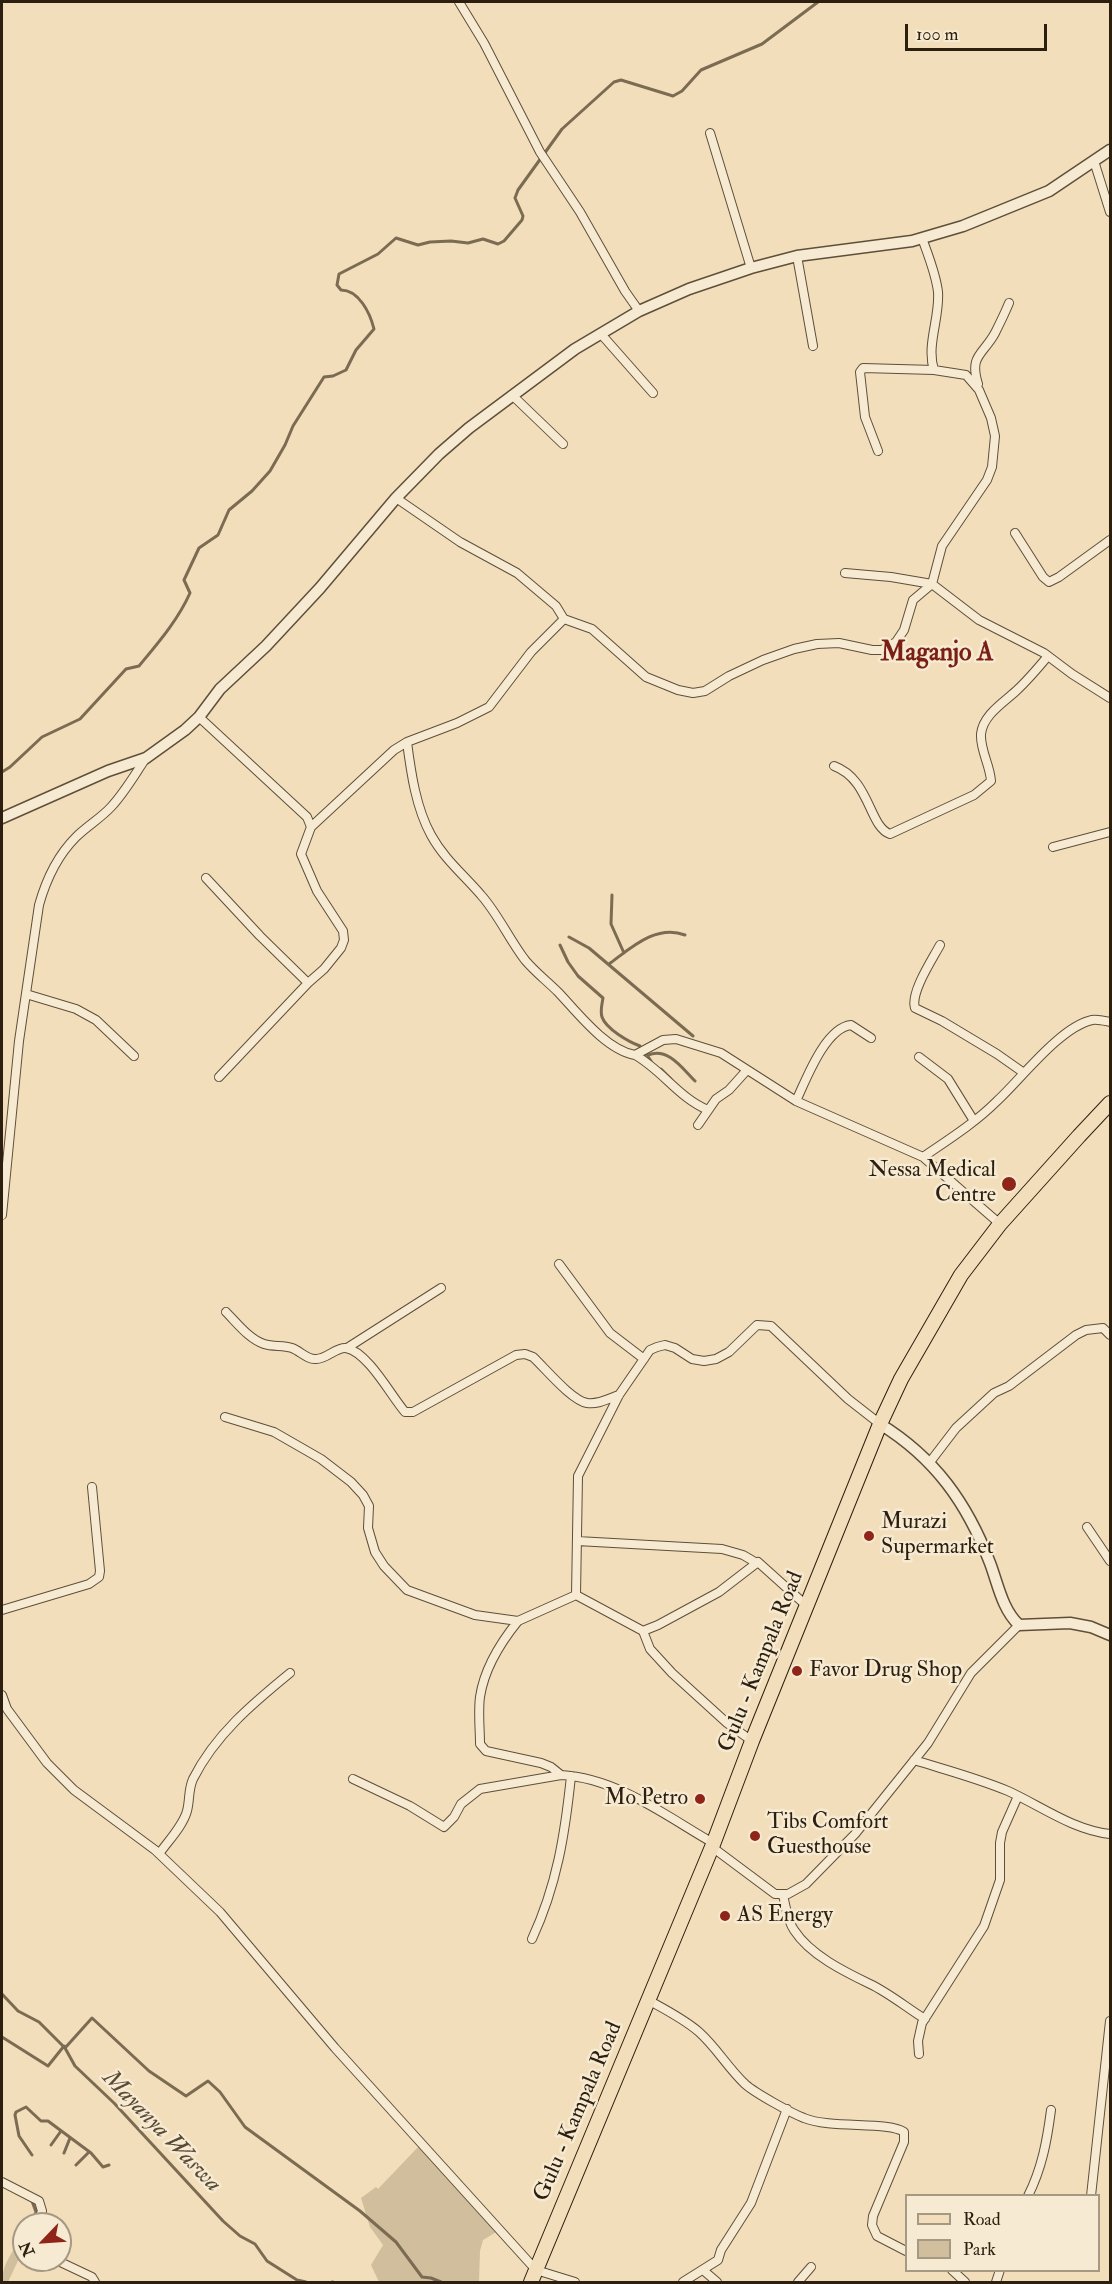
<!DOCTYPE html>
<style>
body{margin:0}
#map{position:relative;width:1112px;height:2284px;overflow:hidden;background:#f2deba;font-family:"IM FELL Double Pica",serif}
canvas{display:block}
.frame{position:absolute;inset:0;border:3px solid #2c1f0f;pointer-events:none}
.legend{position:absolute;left:905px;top:2194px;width:195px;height:78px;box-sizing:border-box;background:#f7ead2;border:2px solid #a69984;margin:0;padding:8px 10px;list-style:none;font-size:18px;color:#2c1f0f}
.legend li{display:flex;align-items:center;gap:12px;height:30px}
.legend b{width:30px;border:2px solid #a69984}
.north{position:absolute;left:12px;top:2212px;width:60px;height:60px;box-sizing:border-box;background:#f7ead2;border:2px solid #a69984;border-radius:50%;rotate:245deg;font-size:16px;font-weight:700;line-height:24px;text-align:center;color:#2c1f0f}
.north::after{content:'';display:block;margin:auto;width:21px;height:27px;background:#8f2418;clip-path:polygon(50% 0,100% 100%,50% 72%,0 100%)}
.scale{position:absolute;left:905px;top:24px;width:142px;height:27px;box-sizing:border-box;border:3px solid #2c1f0f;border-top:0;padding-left:8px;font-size:18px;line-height:21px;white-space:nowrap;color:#2c1f0f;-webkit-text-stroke:4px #f7ead2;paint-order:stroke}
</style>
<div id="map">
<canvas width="1112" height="2284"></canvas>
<div class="frame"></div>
<ul class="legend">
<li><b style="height:8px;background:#f2deba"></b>Road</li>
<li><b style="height:16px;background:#d0be9d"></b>Park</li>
</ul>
<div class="north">N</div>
<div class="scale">100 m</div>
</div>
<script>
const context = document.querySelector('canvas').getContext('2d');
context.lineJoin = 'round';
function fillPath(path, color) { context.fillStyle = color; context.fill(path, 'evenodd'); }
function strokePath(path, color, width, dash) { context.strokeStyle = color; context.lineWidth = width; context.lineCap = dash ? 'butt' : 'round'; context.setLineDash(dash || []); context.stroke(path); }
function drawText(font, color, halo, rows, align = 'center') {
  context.font = font + ' "IM FELL Double Pica",serif'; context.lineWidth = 5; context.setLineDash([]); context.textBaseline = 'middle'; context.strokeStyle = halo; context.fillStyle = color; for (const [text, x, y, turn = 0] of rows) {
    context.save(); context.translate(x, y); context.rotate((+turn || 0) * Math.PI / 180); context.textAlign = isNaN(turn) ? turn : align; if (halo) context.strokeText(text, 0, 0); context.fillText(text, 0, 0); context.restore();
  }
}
const green = new Path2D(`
 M419 2146 498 2231 483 2240 480 2251 479 2282H379L371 2265 383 2245 370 2227 361 2198 376 2187 378 2189Z
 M22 2241 24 2248 8 2282H2C1 2270 12 2248 22 2241Z`);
const stream = new Path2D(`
 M2 772 10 767 42 737 80 719 126 669 139 666C158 643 178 620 190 593L184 580 199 548 218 535 229 510 252 491 270 471 285 445 293 426 324 377 333 376 346 370 356 350 374 329C370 313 359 290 341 290L337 285 339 274 378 254 396 238 418 245 430 242 451 241 468 243 483 239 498 244 504 241 522 220 523 216 515 198 518 190 562 129 614 82 621 80 673 96 682 91 701 70 762 44 818 2
 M612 895 611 924 624 953
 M569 937 589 948 693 1036
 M560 945 568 962 578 976 603 998C602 1004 600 1011 602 1017 606 1029 629 1042 640 1046L641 1052 647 1055 651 1061
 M609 964C631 948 656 924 685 935
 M648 1055C668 1047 682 1068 695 1081
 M661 1069 671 1079
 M2 1994 18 2011 39 2022 65 2048 75 2066 114 2103 223 2221 240 2236 255 2244 267 2261 297 2280 306 2282
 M2 2037 48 2066 64 2046
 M65 2048 92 2018 149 2071 186 2096 208 2081 220 2092 245 2127 360 2211 396 2242 422 2277 431 2278 441 2282
 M51 2145 61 2131
 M64 2153 70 2138
 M32 2155 19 2136 15 2115 16 2112 26 2107 41 2121H48L91 2153 103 2167 109 2165
 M76 2165 89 2152
 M32 2201 36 2212 32 2224
 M332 2282H333`);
const minor = new Path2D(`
 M459 2 484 43 540 152 580 212 625 291 639 311
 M710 133 751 268
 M1094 161 1110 212
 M797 256 813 346
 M601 334 653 393
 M978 384C969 355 983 355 995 333 1000 323 1005 313 1009 303
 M512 395 563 444
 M878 451 865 417 860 372 863 368 934 370
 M396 498 460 542 517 573 556 606 564 619 592 629 646 677 678 690 693 693 705 691 729 676 763 660 794 649 817 644 839 643 872 650H882L896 642 904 630 913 600 932 584 942 546 987 480 992 467 995 436 991 418 979 390 966 375 934 370C926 345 940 318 938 292 936 274 928 255 922 238
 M1015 533 1043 577 1049 582 1059 577 1110 540
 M845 573 891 577 932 584 979 620 1044 653 1072 674 1110 698
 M199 717 307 817 311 827 301 854 317 891 343 931 344 940 341 948 324 969 308 983 219 1077
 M407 742C411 773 416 808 431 835 444 859 464 875 481 895 498 914 509 939 525 960 535 972 547 981 558 992 577 1012 606 1050 635 1055L663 1040 676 1039 721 1053 796 1101 923 1157 1000 1224
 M834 766C870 779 869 827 890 834L974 795 991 781C990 765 980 750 981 734 983 715 1003 703 1016 691 1028 680 1038 668 1048 656
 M311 827 394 750 407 742 457 723 489 707 531 652 564 619
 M1053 847 1110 832
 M206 878 260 936 308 983
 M940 945C932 960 910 993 915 1008L942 1021 997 1054 1024 1073
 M26 994 76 1009 96 1020 134 1056
 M635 1055C662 1070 679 1098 708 1110
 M919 1057 948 1079 974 1121
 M796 1101C806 1080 825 1028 851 1025L871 1038
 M698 1125 716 1099 729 1090 747 1070
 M923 1157C948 1140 975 1123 997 1101 1021 1079 1060 1027 1092 1020 1098 1019 1105 1021 1110 1022
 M2 1215 19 1041 39 905C46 880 57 856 76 837 87 826 101 818 111 807 125 792 135 774 146 758
 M559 1264 610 1333 644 1359
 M226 1312C237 1323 249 1339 264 1344 273 1347 283 1345 292 1348 300 1351 308 1360 316 1359 327 1359 336 1347 346 1348 368 1352 391 1396 405 1412H413L516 1355 525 1354 533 1357C545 1368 571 1400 587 1403 598 1405 610 1398 619 1395
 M347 1348 441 1288
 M225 1417 274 1432 321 1459 351 1482 363 1495 369 1506 368 1528 375 1552 384 1566 407 1590 475 1615 518 1621 576 1595
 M930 1462 956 1428 994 1393 1009 1386 1076 1335 1086 1330 1103 1328 1110 1335
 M1087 1527 1110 1561
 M577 1541 722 1549 743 1555 755 1562
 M576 1595 578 1476 619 1395 650 1350 657 1347 665 1345 675 1348 692 1359 704 1361 716 1359 729 1352 757 1325 771 1326 848 1399 880 1424
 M576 1595 643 1631 658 1625 719 1592 758 1562 808 1607
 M2 1610 89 1584 99 1577 100 1571 92 1487
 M518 1621C501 1642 484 1670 480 1697 478 1712 480 1729 480 1744L486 1751 541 1763 551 1767 561 1775
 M643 1631 650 1649 672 1673 727 1723 752 1741
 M2 1695 7 1709 47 1763 74 1790 155 1850 220 1912 335 2048 536 2270 575 2282
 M914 1760C946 1770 977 1778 1008 1791 1041 1806 1073 1830 1110 1834
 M353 1779 410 1806 444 1827 454 1817 461 1804 480 1789 561 1775C617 1778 666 1816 713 1843
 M712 1847 775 1894H788L806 1884 855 1834 928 1743 971 1673 1019 1625
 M159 1854C168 1841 183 1826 187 1811 190 1800 188 1790 193 1779 215 1735 252 1704 290 1673
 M783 1895C786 1907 787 1920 794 1930 810 1955 845 1972 870 1984 889 1993 907 2008 925 2019
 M532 1939C557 1885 565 1834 571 1776
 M648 2000C666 2010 684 2019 699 2032 716 2047 728 2068 745 2084 755 2093 791 2113 804 2118 830 2129 889 2121 904 2132V2142L873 2216 872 2225 877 2236 906 2251
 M919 2054 918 2041 922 2023 984 1926 1000 1880V1843L1002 1832 1018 1796
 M2 2182 39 2201 42 2211 37 2224
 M1028 2196C1042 2168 1047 2141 1051 2110
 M1091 2196 1110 2021
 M56 2260 92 2277 95 2282
 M703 2270 717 2282
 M952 2270 965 2282
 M683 2282 718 2260 721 2250 751 2203 787 2109
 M798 2282 811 2267
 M996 2282 1000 2270`);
const tertiary = new Path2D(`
 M2 818 108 771 146 758 185 730 199 717 220 689 266 646 320 588 396 498 439 454 469 428 575 349 639 311 689 289 751 268 797 256 912 241 963 226 1049 191 1110 150
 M880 1424C935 1458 967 1503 990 1563 998 1584 1002 1609 1019 1625L1070 1623 1091 1627 1110 1635`);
const primary = new Path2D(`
 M531 2282 712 1847 752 1741 880 1424 901 1379 961 1275 1000 1224 1079 1136 1110 1103`);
const markers = [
 [1009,1184,8,"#8f2418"],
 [869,1536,6,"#8f2418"],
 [797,1671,6,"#8f2418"],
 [700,1799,6,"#8f2418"],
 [755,1836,6,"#8f2418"],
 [725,1916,6,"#8f2418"]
];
const poiNames = [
 ["Nessa Medical",996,1171,"right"],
 ["Centre",996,1196,"right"],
 ["Murazi",881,1523],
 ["Supermarket",881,1548],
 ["Favor Drug Shop",809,1671],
 ["Mo Petro",688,1799,"right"],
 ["Tibs Comfort",767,1823],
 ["Guesthouse",767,1848],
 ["AS Energy",737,1916]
];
const streetNames = [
 ["Gulu - Kampala Road",762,1662,-68],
 ["Gulu - Kampala Road",579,2112,-67]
];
const waterNames = [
 ["Mayanya Waswa",161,2132,46]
];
const quarterNames = [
 ["Maganjo A",937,654]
];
fillPath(green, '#d0be9d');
strokePath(stream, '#7b6b53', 3);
strokePath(minor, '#5e4f3a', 10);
strokePath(tertiary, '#5e4f3a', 13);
strokePath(primary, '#2c1f0f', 16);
strokePath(minor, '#f7ead2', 8);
strokePath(tertiary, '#f7ead2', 10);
strokePath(primary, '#f2deba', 14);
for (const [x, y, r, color] of markers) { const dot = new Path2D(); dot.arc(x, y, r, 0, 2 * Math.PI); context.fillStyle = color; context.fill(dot); strokePath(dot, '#f7ead2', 2); }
drawText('22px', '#2c1f0f', '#f7ead2', poiNames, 'left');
drawText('22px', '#2c1f0f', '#f7ead2', streetNames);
drawText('italic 24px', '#5a4b37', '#f7ead2', waterNames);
drawText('bold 26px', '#7a1f14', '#f7ead2', quarterNames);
</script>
